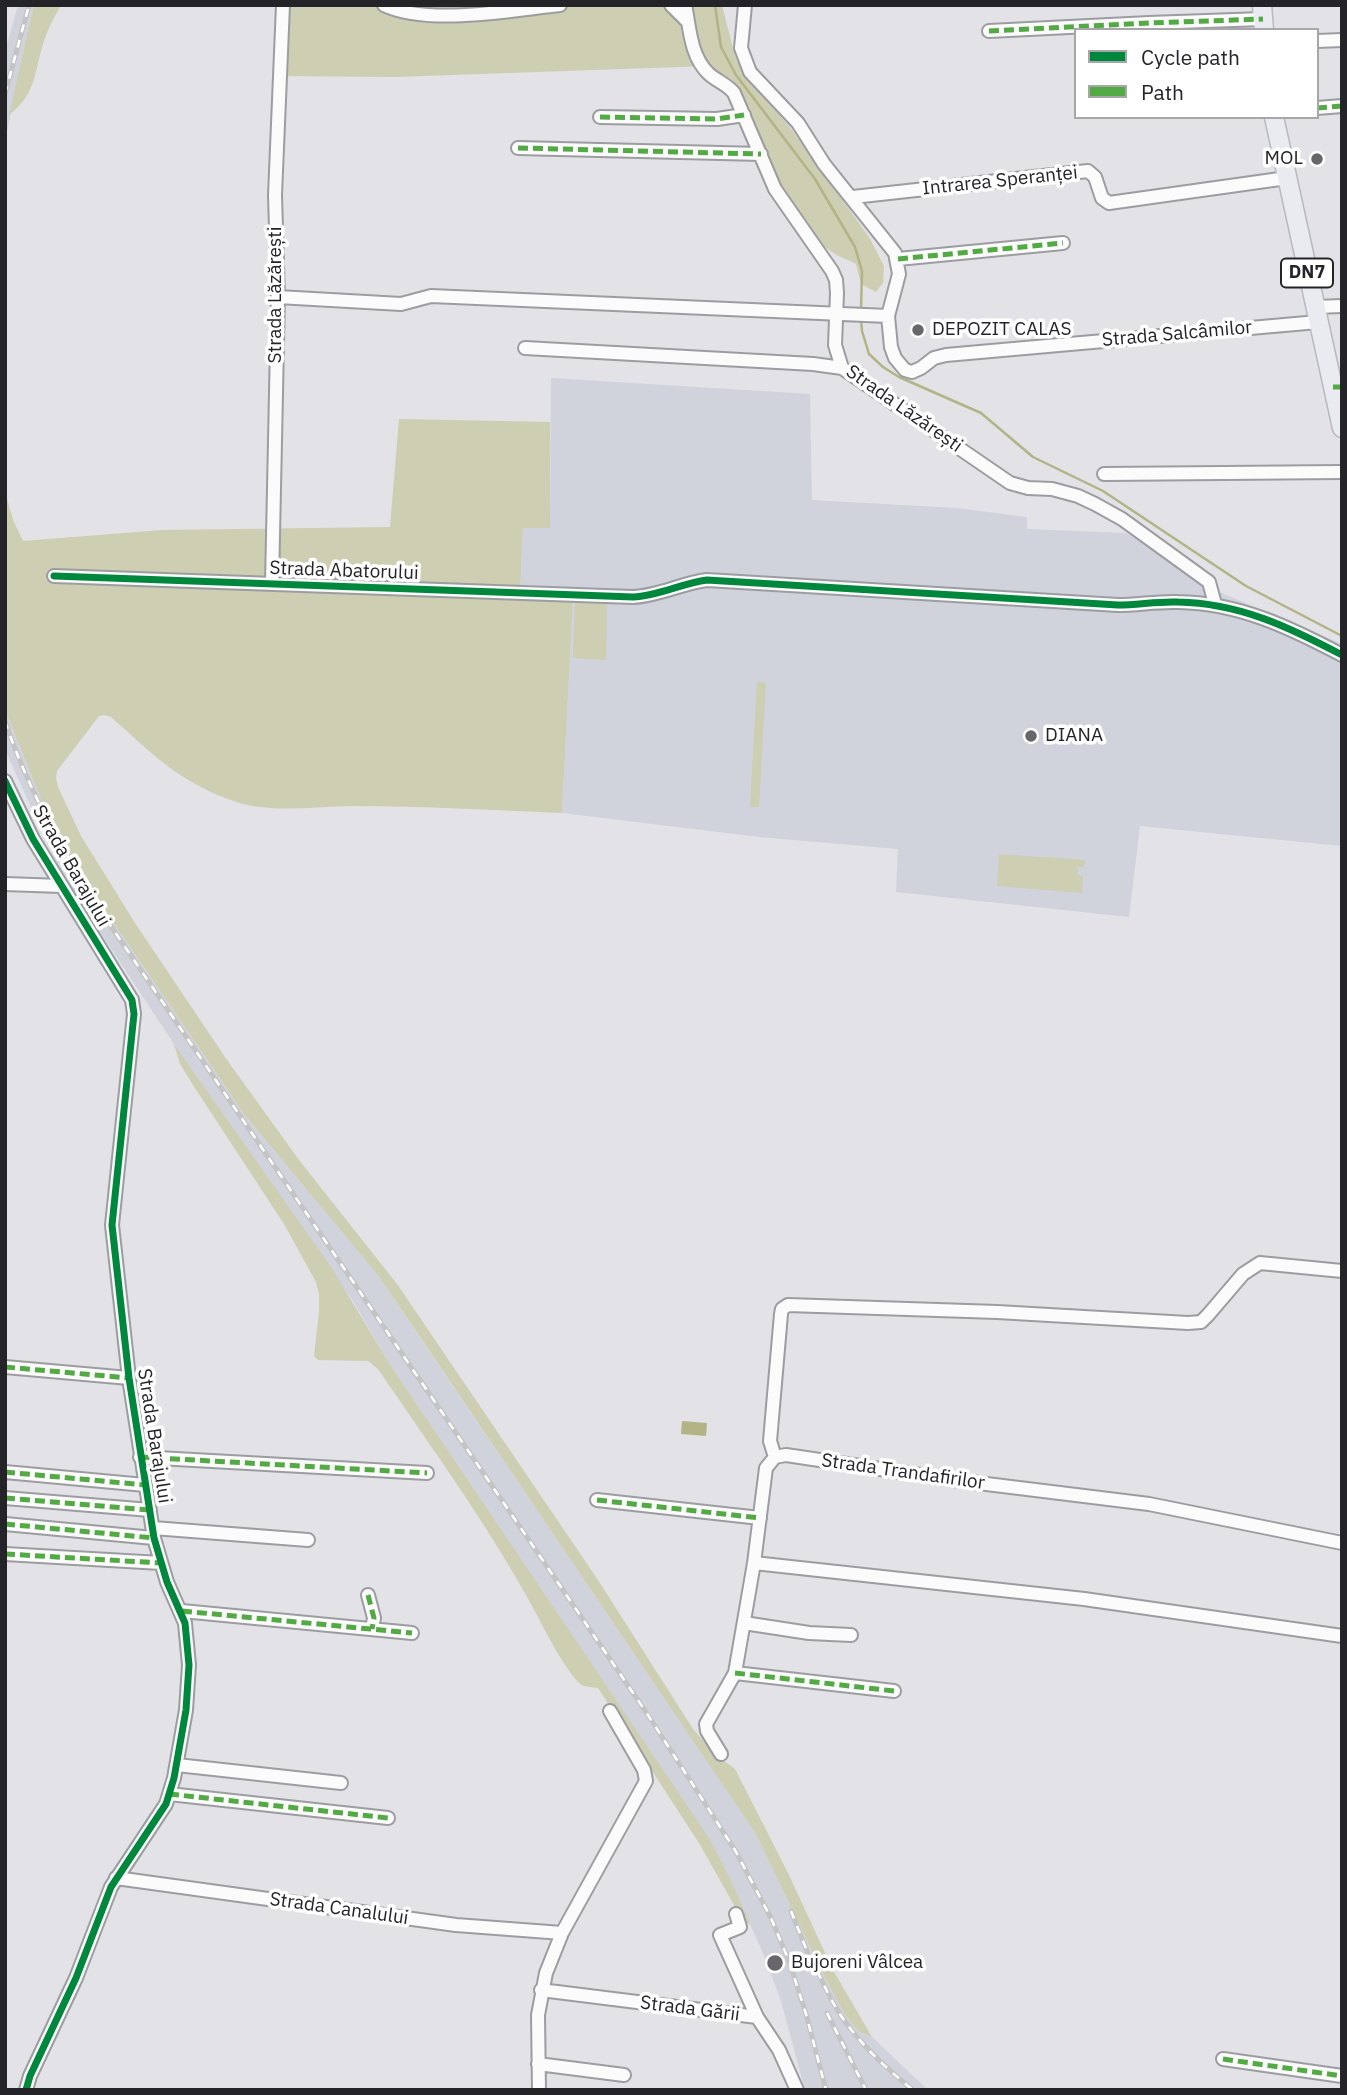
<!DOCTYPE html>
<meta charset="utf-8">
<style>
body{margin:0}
#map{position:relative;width:1347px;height:2095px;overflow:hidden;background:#e2e2e7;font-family:"IBM Plex Sans",sans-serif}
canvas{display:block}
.frame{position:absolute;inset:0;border:7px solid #242428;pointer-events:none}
.legend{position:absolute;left:1074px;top:28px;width:245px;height:91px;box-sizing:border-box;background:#fff;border:2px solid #a7a7a9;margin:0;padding:9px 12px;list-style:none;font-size:21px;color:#242428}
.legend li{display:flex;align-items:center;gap:14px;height:35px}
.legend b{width:35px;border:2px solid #a7a7a9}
</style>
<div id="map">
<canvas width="1347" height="2095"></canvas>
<div class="frame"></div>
<ul class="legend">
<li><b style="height:9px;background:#00873e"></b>Cycle path</li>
<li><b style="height:9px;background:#53aa44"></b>Path</li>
</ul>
</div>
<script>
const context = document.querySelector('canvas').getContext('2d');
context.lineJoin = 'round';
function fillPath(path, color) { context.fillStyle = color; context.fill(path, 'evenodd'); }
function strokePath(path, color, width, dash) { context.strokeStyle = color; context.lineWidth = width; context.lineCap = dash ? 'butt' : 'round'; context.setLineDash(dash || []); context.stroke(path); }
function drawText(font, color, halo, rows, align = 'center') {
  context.font = font + ' "IBM Plex Sans",sans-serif'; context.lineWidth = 7; context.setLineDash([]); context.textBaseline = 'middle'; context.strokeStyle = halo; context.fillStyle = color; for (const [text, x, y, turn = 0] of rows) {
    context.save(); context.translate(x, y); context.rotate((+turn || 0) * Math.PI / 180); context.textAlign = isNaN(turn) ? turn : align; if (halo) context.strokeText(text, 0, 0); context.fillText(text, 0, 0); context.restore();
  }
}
const built = new Path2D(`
 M18 5H34L5 141V51Z
 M551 378 810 394 812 500 956 508 1027 517V529L1126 533 1182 566 1203 585 1342 644V846L1140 826 1129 917 896 892 898 849 759 837 562 813 573 598 520 596 523 528 550 527Z
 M5 710 41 799 61 839 98 900 244 1114 377 1274 730 1795 756 1834 823 1974 845 2015 859 2032 872 2037 928 2090H805L781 2001 766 1960 728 1874 709 1839 389 1363 353 1301 174 1044 85 909 49 847 6 752Z`);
const green = new Path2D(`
 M34 5H61C55 16 48 28 44 41 34 71 37 94 9 115Z
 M289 5H722L735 56 744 73 792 130 869 237 884 266 883 283 876 292 861 284 856 264C849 260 839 257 832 252 813 240 785 201 775 180 754 134 753 98 708 66L395 77 283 76Z
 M399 419 550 422V528H523L520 596 573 598 562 813C493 810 423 806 354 806 313 806 267 815 228 799 175 779 152 753 111 717L104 715 99 716 57 771 56 778 58 787 81 836 135 923 227 1060 299 1160 397 1284 598 1580 693 1729 715 1754 735 1769 788 1873 833 1970 872 2037 859 2032 845 2015 823 1974 756 1834 416 1331 377 1274 244 1114 98 900 61 839 41 799 5 710V491L13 520 23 541 162 530 390 527Z
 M575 601H607L606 660 573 658Z
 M757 682 766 683 759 807H750Z
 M999 854 1085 860 1084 867H1078V875L1083 876 1082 893 997 886Z
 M174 1044 333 1270 389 1363 709 1838 728 1874 751 1925 743 1921 699 1843 598 1688C594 1687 586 1687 582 1685 570 1678 545 1631 538 1617 492 1530 433 1450 378 1369L368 1361 318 1360 314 1356 319 1312V1294L316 1282 284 1224 193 1085 180 1064Z`);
const water = new Path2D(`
 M682 1421 707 1423 706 1436 681 1434Z`);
const stream = new Path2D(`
 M715 5 721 47 736 75 815 179 855 247 862 271 861 310
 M861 320 862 331 869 354 883 367 899 377 981 413 1033 457 1103 491 1246 586 1342 636`);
const minor = new Path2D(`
 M384 5C428 26 512 10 560 5
 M671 5 688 22
 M685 5C690 28 690 55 708 73 716 81 727 84 734 93L775 189 832 271 836 280 837 293 835 345 842 368 1010 483 1028 488 1052 489 1078 496 1095 504 1122 519 1209 582 1215 604
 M745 5 741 48 750 72 798 123 824 164 895 253 899 274 888 316 891 347 895 358 905 370 912 372 921 368 934 358 946 355 1318 322
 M989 31 1149 23 1263 19
 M1317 41 1342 40
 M1317 108 1342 106
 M600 117 717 119 744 115
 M518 148 761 154
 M853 197 1088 171 1095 177 1102 198 1109 203 1287 178
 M898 259 1063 243
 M278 297 401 304 431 296 888 316
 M1315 307 1342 306
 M525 348 813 364 842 368
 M1104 474 1342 472
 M54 576 633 597C659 596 682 583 707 580L1118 605C1138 605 1158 601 1178 602 1239 603 1289 627 1342 655
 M272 584 278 297 275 195 283 5
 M5 781 33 839 132 1000 134 1014 112 1225 129 1378 154 1538 167 1582 185 1623 189 1665 186 1710 174 1778 166 1804 111 1887 76 1978 30 2076 26 2090
 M5 884 61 886
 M5 1367 129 1378
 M140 1457 427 1473
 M775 1457 770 1441 781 1314 782 1309 788 1305 997 1312 1188 1323 1201 1322 1208 1315 1243 1274 1260 1263 1342 1271
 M5 1472 145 1485
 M5 1498 150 1510
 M597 1500 760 1518
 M5 1524 154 1538
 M153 1528 308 1540
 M5 1554 161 1563
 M754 1563 1084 1599 1342 1636
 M368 1595 374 1618 372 1629
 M182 1611 412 1633
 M744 1623 809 1633 851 1635
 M735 1673 894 1691
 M721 1754 707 1731 706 1724 735 1673 754 1563 766 1468 775 1457 786 1455 954 1480 1149 1504 1342 1543
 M177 1765 341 1783
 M169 1794 388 1818
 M116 1878 456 1925 562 1933
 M736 1914 740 1927 720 1935 757 2017
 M541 1990 757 2017 779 2050 797 2090
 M1223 2059 1342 2076
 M538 2064 624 2075
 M539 2090 538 2015 546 1973 562 1933 646 1781 644 1770 610 1711`);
const highway = new Path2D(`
 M1262 5 1264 30
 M1274 117 1342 428`);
const rail = new Path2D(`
 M5 94 29 5
 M5 721C28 790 65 855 104 916L646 1712 735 1850 771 1918 789 1961 806 2014 826 2090
 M791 1911 813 1966
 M810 1957C821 1977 830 2001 844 2020 863 2047 887 2069 913 2090
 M827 2013 866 2090`);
const quiet = new Path2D(`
 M989 31 1149 23 1263 19
 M1317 108 1342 106
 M600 117 717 119 744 115
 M518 148 761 154
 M898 259 1063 243
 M1333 387H1342
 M5 1367 129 1378
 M140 1457 427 1473
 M5 1472 145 1485
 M5 1498 150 1510
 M597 1500 760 1518
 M5 1524 154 1538
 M5 1554 161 1563
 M368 1595 374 1618 372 1629
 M182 1611 412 1633
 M735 1673 894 1691
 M169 1794 388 1818
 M1223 2059 1342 2076`);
const cycleway = new Path2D(`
 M54 576 633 597C659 596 682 583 707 580L1118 605C1138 605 1158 601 1178 602 1239 603 1289 627 1342 655
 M5 781 33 839 132 1000 134 1014 112 1225 129 1378 154 1538 167 1582 185 1623 189 1665 186 1710 174 1778 166 1804 111 1887 76 1978 30 2076 26 2090`);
const markers = [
 [1317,159,7,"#66666b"],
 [918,330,7,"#66666b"],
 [1031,736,7,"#66666b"],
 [775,1963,9,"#66666b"]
];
const shields = [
 [1307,273,52]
];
const shieldNames = [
 ["DN7",1307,273]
];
const poiNames = [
 ["MOL",1303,159,"right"],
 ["DEPOZIT CALAS",932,330],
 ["DIANA",1045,736],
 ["Bujoreni Vâlcea",791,1963]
];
const streetNames = [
 ["Intrarea Speranței",1000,181,-6],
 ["Strada Lăzărești",276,295,-90],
 ["Strada Salcâmilor",1177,334,-5],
 ["Strada Lăzărești",904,409,35],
 ["Strada Abatorului",344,571,2],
 ["Strada Barajului",71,866,60],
 ["Strada Barajului",154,1436,81],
 ["Strada Trandafirilor",903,1472,8],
 ["Strada Canalului",339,1909,8],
 ["Strada Gării",690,2009,7]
];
fillPath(built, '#d0d3dc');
fillPath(green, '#cdceb2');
fillPath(water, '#b2b486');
strokePath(stream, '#b2b486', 2.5);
strokePath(minor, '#9c9da1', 16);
strokePath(highway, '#b7b8c0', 21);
strokePath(minor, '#fbfbfb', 12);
strokePath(highway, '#eaebf0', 18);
strokePath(rail, '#c4c4c5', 5);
strokePath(rail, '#fff', 2.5, [8]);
strokePath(quiet, '#53aa44', 5, [10, 5]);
strokePath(cycleway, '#00873e', 7);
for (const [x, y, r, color] of markers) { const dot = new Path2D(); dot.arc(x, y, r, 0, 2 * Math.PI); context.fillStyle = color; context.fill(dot); strokePath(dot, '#fff', 2.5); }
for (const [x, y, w] of shields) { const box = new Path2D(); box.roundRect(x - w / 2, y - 14.5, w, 29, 5); context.fillStyle = '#fff'; context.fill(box); strokePath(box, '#242428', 2); }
drawText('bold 18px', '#242428', null, shieldNames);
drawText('19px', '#242428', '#fff', poiNames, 'left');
drawText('19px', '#242428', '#fff', streetNames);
</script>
